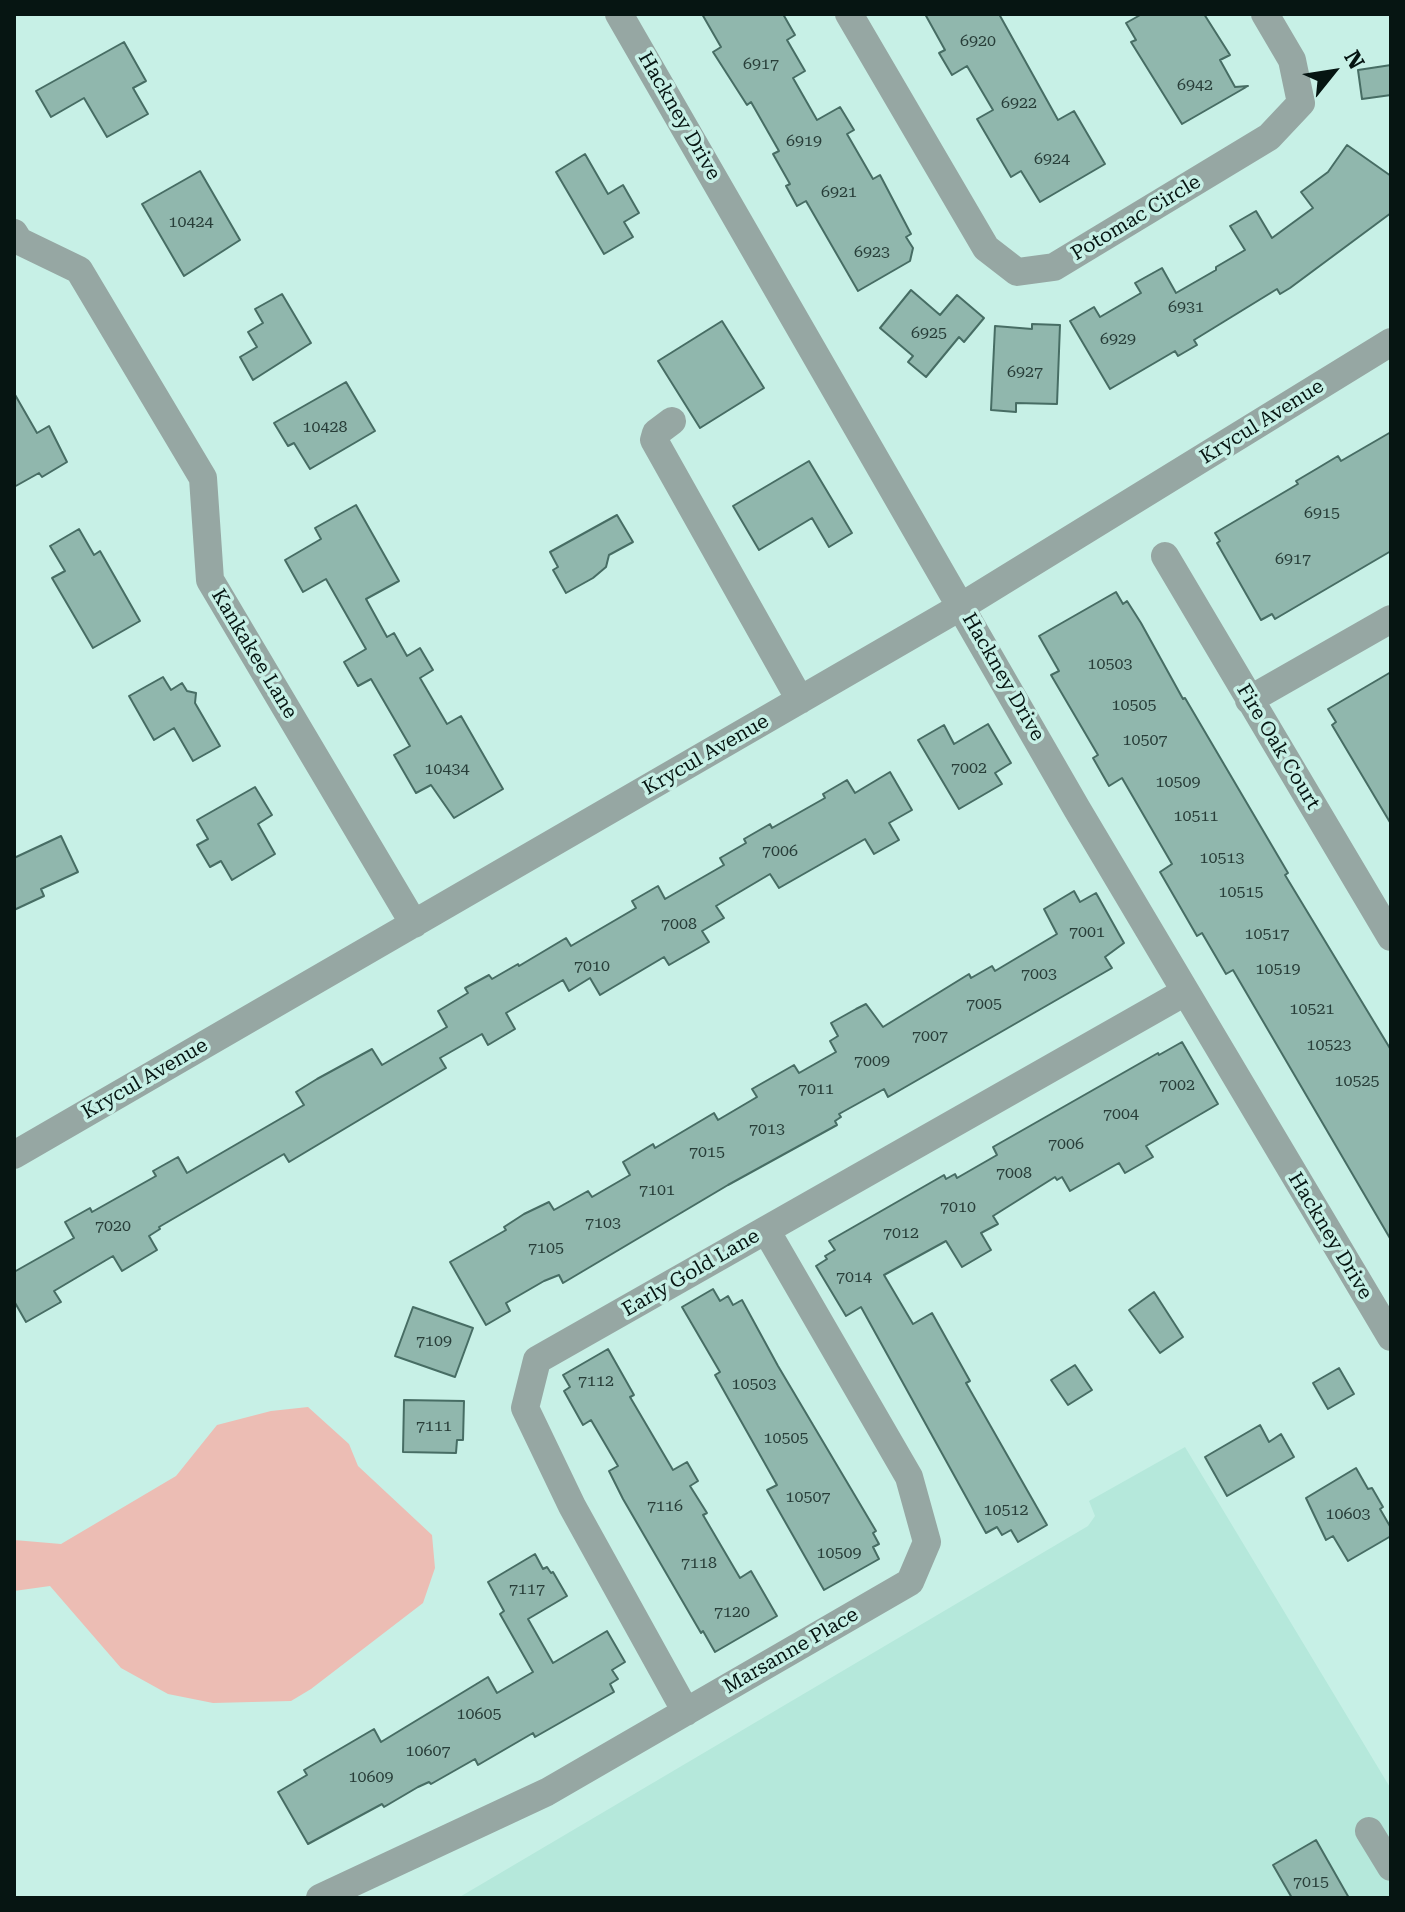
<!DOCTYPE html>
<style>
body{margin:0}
#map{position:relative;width:1405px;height:1912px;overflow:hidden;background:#c7f0e6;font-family:"Roboto Serif",serif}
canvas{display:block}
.frame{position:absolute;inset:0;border:16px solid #061512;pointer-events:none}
.north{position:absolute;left:1293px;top:32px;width:80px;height:80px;-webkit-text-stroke:6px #c7f0e6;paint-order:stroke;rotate:60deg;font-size:22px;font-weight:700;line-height:32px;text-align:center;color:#061512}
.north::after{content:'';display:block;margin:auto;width:28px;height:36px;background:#061512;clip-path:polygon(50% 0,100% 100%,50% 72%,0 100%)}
</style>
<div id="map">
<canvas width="1405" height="1912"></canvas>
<div class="frame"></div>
<div class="north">N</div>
</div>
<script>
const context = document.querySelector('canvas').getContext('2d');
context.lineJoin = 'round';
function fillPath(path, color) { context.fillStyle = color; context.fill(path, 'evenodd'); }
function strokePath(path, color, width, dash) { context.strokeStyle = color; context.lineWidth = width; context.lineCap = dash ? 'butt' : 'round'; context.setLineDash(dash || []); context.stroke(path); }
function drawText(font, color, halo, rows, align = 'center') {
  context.font = font + ' "Roboto Serif",serif'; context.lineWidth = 7; context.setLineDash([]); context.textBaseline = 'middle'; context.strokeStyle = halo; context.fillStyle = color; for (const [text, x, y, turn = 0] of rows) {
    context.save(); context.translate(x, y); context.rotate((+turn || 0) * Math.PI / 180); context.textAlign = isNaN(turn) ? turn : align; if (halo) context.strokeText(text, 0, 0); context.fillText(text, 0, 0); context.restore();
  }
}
const built = new Path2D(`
 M1185 1447 1391 1789V1898H458L1088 1526 1095 1516 1089 1501Z`);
const green = new Path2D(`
 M308 1407 349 1444 358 1466 432 1535 435 1568 423 1603 311 1689 291 1701 213 1703 168 1694 121 1668 50 1586 14 1591V1540L61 1544 176 1476 217 1425 271 1411Z`);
const building = new Path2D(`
 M702 14H783L795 35 787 40 805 71 793 78 817 120 840 107 854 130 847 134 873 179 880 175 911 234 906 237 913 248 910 261 858 291 806 201 797 206 786 186 790 184 773 154 779 151 751 102 747 105 713 52 721 47Z
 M925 14H999L1058 120 1074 111 1105 164 1040 202 1021 171 1011 177 977 119 993 110 967 66 952 75 939 53 945 50Z
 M1142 14H1204L1230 55 1220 60 1235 87 1248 86 1182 124 1131 42 1136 40 1126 23Z
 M124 42 146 81 133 88 148 114 107 137 84 98 51 117 36 91Z
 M1391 65V95L1362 99 1358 70Z
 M1347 145 1391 176V213L1290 288 1280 294 1277 289 1194 340 1197 345 1178 356 1175 351 1110 389 1070 321 1094 307 1100 317 1141 293 1135 283 1162 268 1176 293 1216 270V267L1245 250 1230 226 1256 211 1272 238 1313 208 1301 192 1328 172Z
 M585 154 608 194 623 185 639 213 624 222 633 237 604 254 556 172Z
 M200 171 240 240 184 276 142 204Z
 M911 290 940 315 957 295 984 318 964 342 959 337 926 377 908 362 913 356 880 328Z
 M282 294 311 343 253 380 240 357 257 347 248 332 263 323 255 309Z
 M722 321 764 388 700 428 658 361Z
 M1032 324 1060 325 1057 404 1016 403V412L991 410 995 326 1032 329Z
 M346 382 375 431 310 469 294 443 288 446 274 423Z
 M14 393 37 433 49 426 67 462 42 477 39 473 14 487Z
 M1391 432V551L1275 619 1272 614 1261 620 1217 543 1220 541 1215 533 1298 484 1296 481 1318 468 1338 456 1341 461Z
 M809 461 852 533 829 547 812 518 759 550 733 506Z
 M356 505 399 581 366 599 387 637 394 633 407 656 420 648 433 670 420 678 447 724 461 716 503 789 454 818 431 785 416 793 394 755 410 746 371 679 358 686 344 662 366 649 326 579 303 592 285 560 321 539 315 528Z
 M617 515 633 542 609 555 606 567 593 578 566 593 553 570 558 567 550 552Z
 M79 529 94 555 100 551 140 621 93 648 52 578 65 571 50 546Z
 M1116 592 1123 604 1127 601 1141 623 1183 699 1185 698 1288 873 1285 875 1391 1050V1240L1233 970 1226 974 1202 933 1197 936 1160 872 1172 864 1122 778 1109 786 1093 758 1098 755 1051 675 1059 671 1039 636Z
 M1391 672V824L1332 725 1336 722 1328 709Z
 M163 677 171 690 182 683 187 691 196 693 195 703 220 746 193 761 174 728 154 740 129 696Z
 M988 724 1011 763 995 773 1002 784 959 809 918 740 944 725 954 744Z
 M890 772 912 810 889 823 899 840 874 854 865 839 779 888 770 874 716 906 724 918 702 931 709 942 669 965 664 957 600 995 590 978 569 991 563 980 506 1013 515 1029 488 1045 482 1034 440 1058 446 1068 289 1162 284 1154 159 1227 160 1229 149 1236 157 1250 122 1271 113 1256 54 1291 61 1302 26 1322 14 1301V1272L74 1238 65 1222 90 1208 92 1212 156 1176 153 1171 178 1157 187 1173 304 1105 296 1092 317 1079 372 1049 382 1065 447 1027 438 1011 468 993 465 988 489 975 492 979 518 964 519 966 566 938 571 946 636 908 632 901 658 886 665 899 724 865 720 858 746 843 744 839 770 824 772 828 825 798 823 794 847 780 855 793Z
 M255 787 272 815 258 824 275 854 232 880 221 861 210 867 197 845 208 839 197 820Z
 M61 836 78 872 41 889 44 896 14 910V858Z
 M1074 891 1080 902 1096 893 1124 943 1105 957 1112 968 888 1097 884 1089 839 1114 841 1117 835 1121 837 1125 728 1185 563 1283 559 1275 544 1281 506 1303 510 1311 486 1325 450 1262 506 1230 504 1227 524 1214 549 1202 554 1210 588 1191 592 1197 630 1175 623 1162 653 1144 655 1148 714 1113 718 1120 757 1097 752 1089 794 1065 799 1073 836 1052 830 1041 838 1036 831 1023 856 1009 866 1004 883 1027 969 974 971 978 992 966 995 971 1057 934 1044 909Z
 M1182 1042 1218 1104 1146 1146 1153 1157 1125 1173 1119 1163 1070 1191 1062 1177 1057 1180 1055 1177 993 1216 998 1224 981 1233 991 1250 962 1267 946 1241 884 1275 913 1324 932 1313 970 1381 966 1383 1047 1525 1018 1542 1011 1530 1002 1535 997 1527 986 1533 861 1307 846 1316 816 1266 827 1259 825 1256 835 1250 829 1241 944 1175 946 1179 955 1174 957 1178 997 1155 993 1147 1158 1053 1159 1055Z
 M713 1289 720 1301 728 1296 733 1305 742 1300 778 1366 876 1531 873 1533 879 1544 873 1547 879 1559 824 1590 767 1490 777 1485 715 1375 720 1372 682 1307Z
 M1154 1292 1183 1337 1160 1353 1129 1310Z
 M413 1307 473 1328 455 1377 395 1356Z
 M608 1349 634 1395 630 1397 673 1470 687 1462 698 1481 690 1486 707 1513 703 1515 740 1578 751 1571 777 1616 715 1652 703 1631 701 1633 623 1499 609 1471 618 1466 591 1420 583 1425 564 1391 570 1387 563 1375Z
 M1075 1365 1092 1390 1068 1405 1051 1380Z
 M1339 1368 1354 1394 1328 1409 1313 1383Z
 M404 1400 464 1401 463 1440H457L456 1453 403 1452Z
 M1260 1425 1269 1442 1281 1434 1294 1457 1227 1496 1205 1457Z
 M1356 1468 1368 1489 1372 1488 1383 1507 1380 1509 1391 1528V1536L1348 1561 1333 1536 1326 1540 1306 1498Z
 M535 1554 543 1569 547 1567 551 1573 553 1572 567 1596 528 1619 553 1663 607 1631 625 1662 612 1670 618 1679 610 1684 614 1692 535 1737 533 1733 478 1765 475 1759 431 1784 429 1782 418 1787 384 1807 382 1804 308 1844 278 1792 307 1775 304 1770 374 1729 381 1742 488 1677 497 1693 533 1672 500 1614 504 1611 488 1582Z
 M1316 1840 1349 1898H1292L1273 1865Z`);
const minor = new Path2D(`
 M619 14 1077 809 1391 1337
 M849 14 986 248 1017 272 1054 267 1269 137 1301 103 1292 60 1265 14
 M14 233 19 241 79 270 203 478 210 580 414 924
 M672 421 656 433 654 440 800 700
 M1165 556 1391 937
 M1249 700 1391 619
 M14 1155 962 606 1391 342
 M686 1712 572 1506 525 1408 537 1360 1185 992
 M1369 1831 1391 1867
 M320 1898 547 1792 910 1582 927 1542 909 1477 766 1230`);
const numberNames = [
 ["6920",978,41],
 ["6917",761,64],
 ["6942",1195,85],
 ["6922",1019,103],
 ["6919",804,141],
 ["6924",1052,159],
 ["6921",839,192],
 ["10424",191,222],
 ["6923",872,252],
 ["6931",1186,307],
 ["6925",929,333],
 ["6929",1118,339],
 ["6927",1025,372],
 ["10428",325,427],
 ["6915",1322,513],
 ["6917",1293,559],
 ["10503",1110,664],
 ["10505",1134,705],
 ["10507",1145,740],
 ["7002",969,768],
 ["10434",447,769],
 ["10509",1178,782],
 ["10511",1196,816],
 ["7006",780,851],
 ["10513",1222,858],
 ["10515",1241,892],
 ["7008",679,924],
 ["7001",1087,932],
 ["10517",1267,934],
 ["7010",592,966],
 ["10519",1278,969],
 ["7003",1039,974],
 ["7005",984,1004],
 ["10521",1312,1009],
 ["7007",930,1036],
 ["10523",1329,1045],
 ["7009",872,1061],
 ["10525",1357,1081],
 ["7002",1177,1085],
 ["7011",816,1089],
 ["7004",1121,1114],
 ["7013",767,1129],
 ["7006",1066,1144],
 ["7015",707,1152],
 ["7008",1014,1173],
 ["7101",657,1190],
 ["7010",958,1207],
 ["7103",603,1223],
 ["7020",113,1226],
 ["7012",901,1233],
 ["7105",546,1248],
 ["7014",854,1277],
 ["7109",434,1341],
 ["7112",596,1381],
 ["10503",754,1384],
 ["7111",434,1426],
 ["10505",786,1438],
 ["10507",808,1497],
 ["7116",665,1506],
 ["10512",1006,1510],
 ["10603",1348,1514],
 ["10509",839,1553],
 ["7118",699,1563],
 ["7117",527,1589],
 ["7120",732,1612],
 ["10605",479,1714],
 ["10607",428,1751],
 ["10609",371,1777],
 ["7015",1311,1882]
];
const streetNames = [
 ["Hackney Drive",679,116,60],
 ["Potomac Circle",1136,218,-31],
 ["Krycul Avenue",1262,422,-32],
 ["Kankakee Lane",254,654,59],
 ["Hackney Drive",1003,677,60],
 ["Fire Oak Court",1278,747,59],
 ["Krycul Avenue",706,755,-30],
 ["Krycul Avenue",145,1079,-30],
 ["Hackney Drive",1330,1236,59],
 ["Early Gold Lane",691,1273,-30],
 ["Marsanne Place",791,1651,-30]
];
fillPath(built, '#b5e8db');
fillPath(green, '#ecbdb4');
fillPath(building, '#90b7ad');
strokePath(building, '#476d64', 2);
strokePath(minor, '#96a7a3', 28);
drawText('16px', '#283e39', null, numberNames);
drawText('20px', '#061512', '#c7f0e6', streetNames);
</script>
